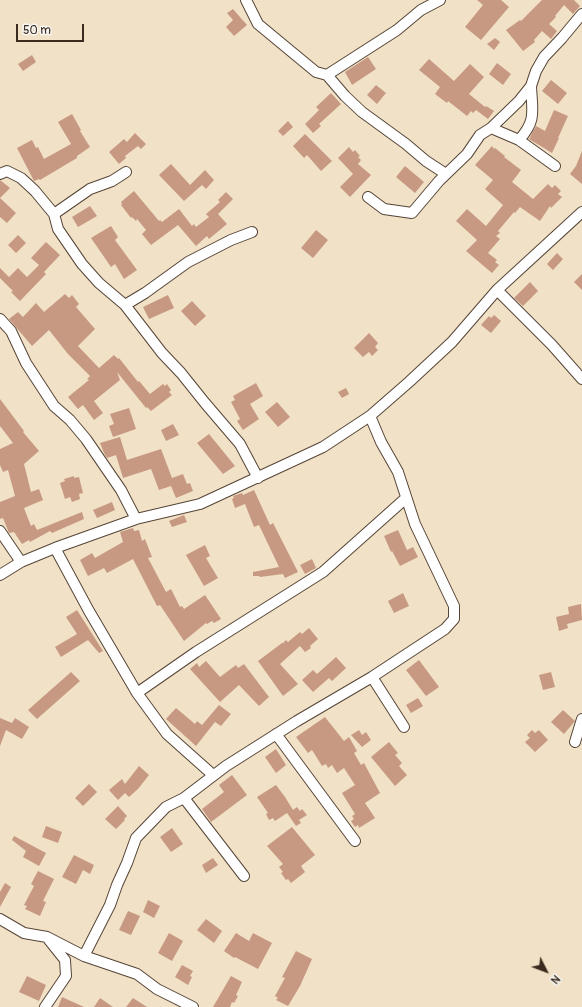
<!DOCTYPE html>
<style>
body{margin:0}
#map{position:relative;width:582px;height:1007px;overflow:hidden;background:#f1e1c6;font-family:Pangolin,sans-serif}
canvas{display:block}
.north{position:absolute;left:526px;top:951px;width:40px;height:40px;-webkit-text-stroke:3px #f6f6f2;paint-order:stroke;rotate:132deg;font-size:11px;font-weight:700;line-height:16px;text-align:center;color:#3b2a1e}
.north::after{content:'';display:block;margin:auto;width:14px;height:18px;background:#3b2a1e;clip-path:polygon(50% 0,100% 100%,50% 72%,0 100%)}
.scale{position:absolute;left:16px;top:24px;width:68px;height:18px;box-sizing:border-box;border:2px solid #3b2a1e;border-top:0;padding-left:5px;font-size:12px;line-height:14px;white-space:nowrap;color:#3b2a1e;-webkit-text-stroke:3px #f6f6f2;paint-order:stroke}
</style>
<div id="map">
<canvas width="582" height="1007"></canvas>
<div class="north">N</div>
<div class="scale">50 m</div>
</div>
<script>
const context = document.querySelector('canvas').getContext('2d');
context.lineJoin = 'round';
function fillPath(path, color) { context.fillStyle = color; context.fill(path, 'evenodd'); }
function strokePath(path, color, width, dash) { context.strokeStyle = color; context.lineWidth = width; context.lineCap = dash ? 'butt' : 'round'; context.setLineDash(dash || []); context.stroke(path); }
const building = new Path2D(`
 M477 0H501L509 7 481 40 465 27 483 5Z
 M542 0H574L580 6 573 14 564 5 555 16 556 17 549 24 557 31 551 39 542 31 534 40 535 42 523 51 506 30 520 20 521 21Z
 M233 9 247 25 234 36 226 27 233 20 227 13Z
 M495 38 500 42 494 50 487 44Z
 M32 55 36 62 23 71 18 64Z
 M368 57 376 69 352 85 345 72Z
 M429 59 454 81 470 64 484 77 469 94 485 107 486 106 494 111 488 119 476 110 473 113 471 111 467 116 448 101 447 103 435 94 440 87 419 70Z
 M497 63 511 74 503 85 489 74Z
 M551 80 567 93 558 104 542 91Z
 M376 85 386 93 377 104 367 95Z
 M331 93 341 104 319 124 321 126 313 133 305 124 319 110 316 107Z
 M554 110 568 116 558 138H559L552 153 529 139 536 126 545 131Z
 M72 114 81 130 80 131 90 147 77 156V158L40 180 39 179 34 181 17 148 32 140 36 148 38 147 44 159 71 144 58 122Z
 M288 121 293 127 283 136 278 131Z
 M135 133 146 144 141 149 138 146 125 156 126 158 119 164 109 152 124 139 127 142Z
 M305 134 332 161 321 171 307 155 304 158 293 146Z
 M492 146 494 149 495 148 505 156 504 157 521 170 512 182 533 199 548 184 552 188 555 185 561 191 558 194 562 197 551 208 550 206 540 221 520 207 515 213 514 212 498 231 500 233 496 236 500 239 488 253 497 260 495 262 499 265 492 273 466 251 477 240 456 221 467 209 486 226 503 205 485 189 493 180 475 165Z
 M349 147 353 152 355 150 360 156 358 157 361 160 358 164 371 175 350 197 340 187 353 174 338 158Z
 M582 151V184L570 174 576 166Z
 M171 164 190 185 205 170 214 180 206 189 202 185 184 201 159 175Z
 M405 166 424 182 415 193 396 177Z
 M0 180 10 188 0 198 16 213 7 223 0 217Z
 M134 191 159 221 160 220 162 222 179 209 192 226 194 224 196 227 209 217 206 214 220 202 218 200 226 192 233 199 218 214 227 224 209 239 207 236 196 246 178 225 151 245 142 234 146 230 137 219 136 221 132 217 131 218 121 205 122 204 121 202Z
 M90 206 97 216 78 227 72 217Z
 M111 226 118 237 115 240 137 270 124 279 115 264 111 267 91 238Z
 M316 230 328 240 313 258 301 248Z
 M18 235 26 243 16 253 8 245Z
 M46 242 60 255 44 272 46 274 20 301 11 292 13 291 0 278V268L9 277 18 268 27 277 39 265 31 258Z
 M557 253 563 259 553 270 547 264Z
 M582 274V290L574 282Z
 M530 282 538 291 523 306 514 298Z
 M65 294 69 298 72 295 79 304 76 307 95 329 78 346 99 368 114 355 118 359 119 358 138 382 139 381 150 394 163 384 165 386 167 384 171 390 169 392 172 395 151 411 147 407 146 408 117 372 120 380 94 401 103 413 94 420 83 405 78 409 68 397 89 380 87 379 90 376 68 354 49 330 32 346 9 319 18 312 23 317 36 303 44 312Z
 M168 295 174 308 149 319 143 307Z
 M192 301 206 316 195 326 181 311Z
 M494 315 501 321 491 333 481 325 489 316 491 318Z
 M369 333 378 343 375 347 378 350 372 356 369 352 363 357 354 348Z
 M256 383 263 396 250 404 259 419 243 430 237 421 240 419 231 402 235 400 233 396Z
 M346 388 349 394 342 398 338 392Z
 M0 399 24 431 23 432 39 451 24 464 31 492 39 489 43 500 24 508 31 526 34 524 37 530 82 512 84 519 52 533 50 531 30 542 29 540 22 544 14 532 9 533 3 518 0 519V502L15 496 8 470 3 472 0 465V449L13 443 0 426Z
 M277 402 290 417 278 427 265 412Z
 M129 408 136 429 113 437 109 426 114 424 110 414Z
 M173 424 179 435 166 441 161 430Z
 M209 434 235 466 223 474 197 443Z
 M120 437 127 460 161 449 172 478 183 474 187 484 190 483 193 491 176 498 171 486 159 490 151 469 123 478 116 455 107 458 104 453 100 443Z
 M74 476V478L79 477 83 493 79 494 80 499 72 502 70 497 65 499 60 483 65 481 64 479Z
 M254 490 270 525 273 523 298 572 285 578 283 574 260 577 259 576H253V572L279 567 259 525 254 527 245 504 235 508 232 499 234 498 233 496 242 493 243 495Z
 M112 502 115 510 97 518 93 510Z
 M184 515 187 522 172 527 169 521Z
 M133 528 134 531 139 530 142 541 145 539 152 557 148 558 166 592 171 589 180 607 182 606 184 609 205 595 221 619 214 623 212 621 207 624 206 623 184 641 160 605 157 606 133 559 107 573 104 568 88 576 80 560 92 553 95 558 123 542 120 532Z
 M398 530 407 550 413 547 418 557 400 566 392 551 391 552 384 536Z
 M205 545 210 556 206 558 218 578 204 586 186 555Z
 M312 559 316 568 305 574 300 565Z
 M403 593 409 606 394 613 388 601Z
 M581 604 582 620 567 624 568 628 559 631 556 617 569 614 568 607Z
 M77 610 103 651 99 653 88 640 61 657 55 647 77 634 66 617Z
 M309 628 318 639 310 646 311 648 305 652 300 646 280 664 298 684 283 696 258 661 282 643H283L286 640 288 642 300 632 302 634Z
 M336 657 346 668 332 681 329 678 313 692 302 680 313 670 317 674Z
 M419 660 439 687 426 696 406 670Z
 M206 661 220 677 236 665 238 668 244 664 269 697 259 706 239 685 220 702 190 669 197 663 199 667Z
 M71 672 80 681 37 719 28 710Z
 M551 672 555 687 543 690 539 675Z
 M418 698 423 706 411 713 406 705Z
 M219 705 231 714 221 726 215 722 196 746 166 719 176 708 195 724 197 721 202 725Z
 M563 710 575 721 564 734 551 722Z
 M325 717 344 741 349 737 357 751 354 753 361 765 364 763 380 793 365 803 375 818 359 828 358 825 355 827 351 821 354 819 352 816 355 814 342 793 355 785 344 768 337 773 332 765 328 768 326 764 322 766 312 750 308 753 296 737Z
 M0 718 12 723 15 718 29 727 22 739 6 730 0 746Z
 M359 730 362 735 366 732 371 740 362 747 351 735Z
 M532 730 535 733 539 730 548 740 535 752 525 742 530 738 527 735Z
 M389 742 398 753 395 755 402 763 399 766 407 775 395 786 371 757Z
 M276 749 286 765 276 773 265 757Z
 M139 766 149 775 138 789 129 797 125 793 118 800 109 790 122 779 125 784Z
 M232 775 247 795 211 822 202 809 224 792 219 785Z
 M89 784 97 792 83 806 75 798Z
 M276 785 285 797 293 810 297 807 300 811 302 809 307 815 299 820 301 823 296 826 287 813 275 821 273 818 269 820 266 814 268 813 257 797Z
 M118 806 127 816 124 819 125 820 116 829 105 819Z
 M46 826 62 832 58 843 42 837Z
 M292 827 315 855 301 866 305 872 291 883 288 879 286 880 281 873 283 872 279 867 283 864 267 846Z
 M172 828 183 844 171 852 160 837Z
 M14 836 46 853 39 866 23 857 26 851 12 840Z
 M74 855 94 865 90 874 83 870 76 884 62 877Z
 M213 858 218 865 206 873 202 865Z
 M38 871 54 879 43 901 46 902 40 916 25 909 27 906 24 905 34 886 31 884Z
 M5 883 11 887 0 907V892Z
 M148 900 160 906 154 918 143 912Z
 M128 911 140 916 131 935 119 930Z
 M206 919 222 931 214 943 197 930Z
 M169 933 183 941 172 961 158 953Z
 M236 933 249 941 253 933 272 943 258 969 235 957 234 958 224 951Z
 M296 951 312 959 300 986 288 1006 276 1000 278 998 275 996 285 978 282 977Z
 M182 965 193 971 190 976 192 977 188 985 175 977Z
 M27 976 46 985 39 1001 19 992Z
 M231 976 242 982 236 995 238 996 234 1003 232 1002 230 1007H213Z
 M62 997 84 1007H58Z
 M100 998 113 1007H94Z
 M133 998 147 1007H126Z`);
const minor = new Path2D(`
 M246 0 258 24 316 72 327 75 397 30 421 10 440 0
 M327 75 345 96 362 112 406 144 426 161 446 174
 M491 128 519 140 555 166
 M519 140C537 120 532 111 531 86
 M0 174 7 171 21 178 35 191 54 214 58 229 82 264 99 283 125 305 162 353 181 373 205 403 240 444 258 478
 M368 197 384 209 412 213 439 181 467 154 480 135 491 128 519 101 531 86 536 71 544 57 562 38 582 14
 M54 214 90 189 112 181 126 172
 M497 290 552 345 582 379
 M125 305 145 293 188 262 231 240 252 232
 M0 319 11 331 26 363 54 406 70 420 86 439 121 490 136 519
 M0 531 21 562
 M55 548 89 611 137 693 167 734 213 775
 M0 575 21 562 55 548 136 519 200 504 323 447 370 416 409 382 452 342 497 290 582 212
 M372 677 404 727
 M137 693 196 652 323 572 406 498
 M276 734 355 841
 M575 742 582 719
 M184 798 244 876
 M0 919 24 933 47 937 84 956 137 974 157 989 193 1007
 M84 956 110 905 117 885 127 863 136 838 166 807 184 798 226 766 297 721 372 677 445 629 454 619V606L415 524 398 472 381 442 370 416
 M45 1007 66 976 65 960 49 940`);
fillPath(building, '#c79982');
strokePath(minor, '#564537', 12);
strokePath(minor, '#fff', 10);
</script>
